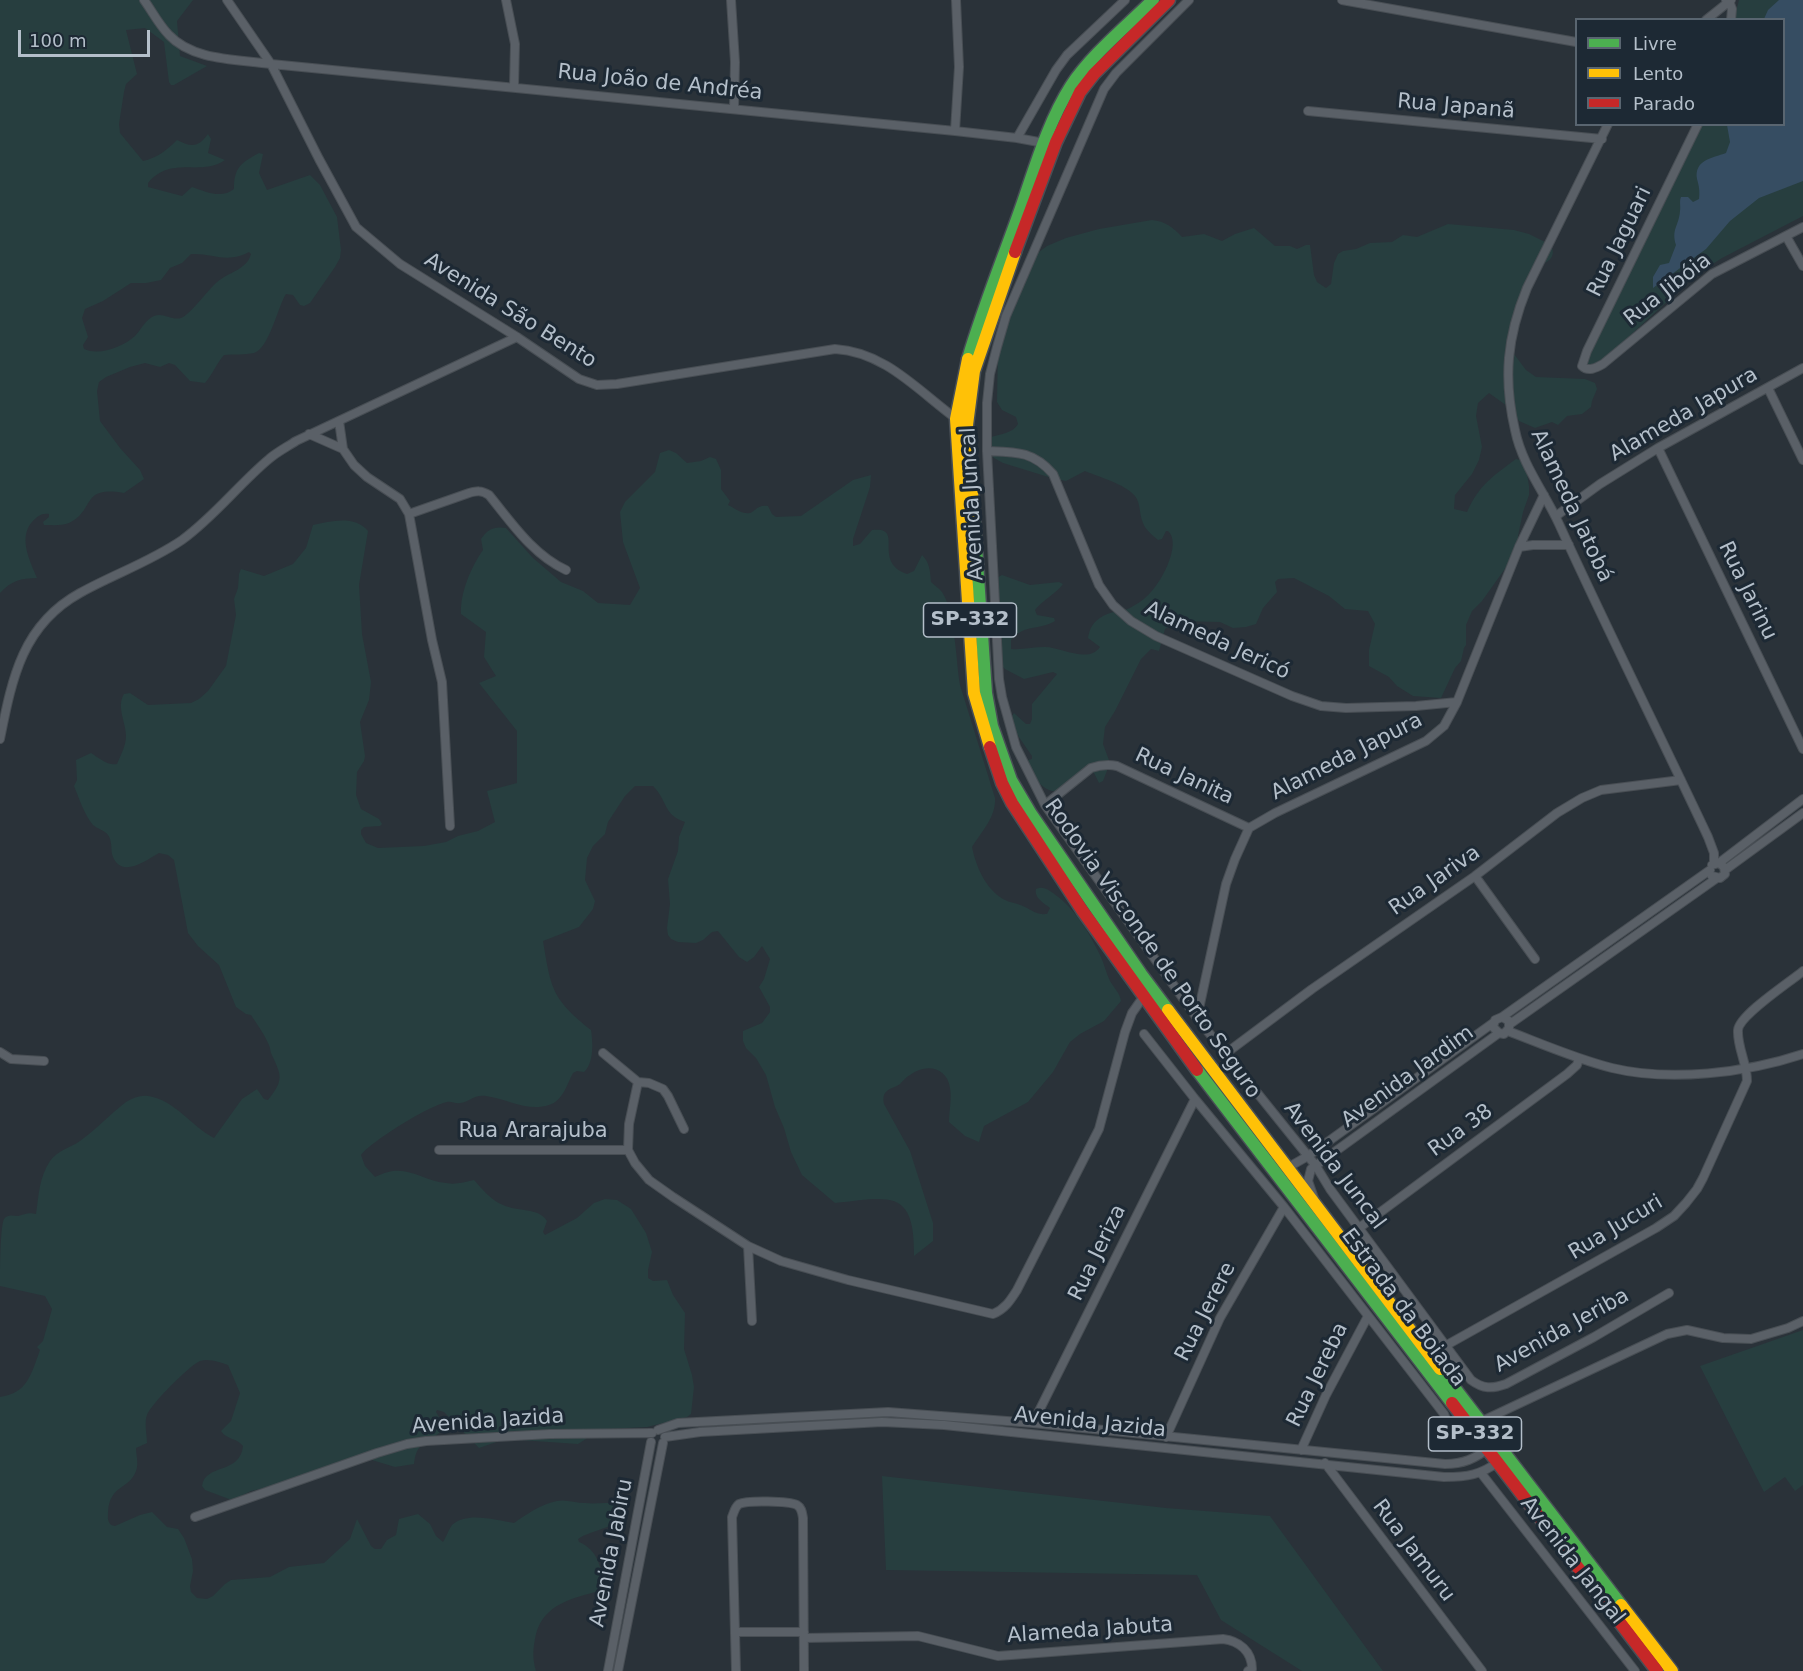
<!DOCTYPE html>
<meta charset="utf-8">
<style>
body{margin:0}
#map{position:relative;width:1803px;height:1671px;overflow:hidden;background:#2a3239;font-family:"DejaVu Sans",sans-serif}
canvas{display:block}
.legend{position:absolute;left:1575px;top:18px;width:210px;height:108px;box-sizing:border-box;background:#1d2934;border:2px solid #596570;margin:0;padding:8px 10px;list-style:none;font-size:18px;color:#b4bfca}
.legend li{display:flex;align-items:center;gap:12px;height:30px}
.legend b{width:30px;border:2px solid #596570}
.scale{position:absolute;left:18px;top:30px;width:132px;height:27px;box-sizing:border-box;border:3px solid #b4bfca;border-top:0;padding-left:8px;font-size:18px;line-height:21px;white-space:nowrap;color:#b4bfca;-webkit-text-stroke:4px #1d2934;paint-order:stroke}
</style>
<div id="map">
<canvas width="1803" height="1671"></canvas>
<ul class="legend">
<li><b style="height:8px;background:#4caf50"></b>Livre</li>
<li><b style="height:8px;background:#ffc107"></b>Lento</li>
<li><b style="height:8px;background:#c62828"></b>Parado</li>
</ul>
<div class="scale">100 m</div>
</div>
<script>
const context = document.querySelector('canvas').getContext('2d');
context.lineJoin = 'round';
function fillPath(path, color) { context.fillStyle = color; context.fill(path, 'evenodd'); }
function strokePath(path, color, width, dash) { context.strokeStyle = color; context.lineWidth = width; context.lineCap = dash ? 'butt' : 'round'; context.setLineDash(dash || []); context.stroke(path); }
function drawText(font, color, halo, rows, align = 'center') {
  context.font = font + ' "DejaVu Sans",sans-serif'; context.lineWidth = 6; context.setLineDash([]); context.textBaseline = 'middle'; context.strokeStyle = halo; context.fillStyle = color; for (const [text, x, y, turn = 0] of rows) {
    context.save(); context.translate(x, y); context.rotate((+turn || 0) * Math.PI / 180); context.textAlign = isNaN(turn) ? turn : align; if (halo) context.strokeText(text, 0, 0); context.fillText(text, 0, 0); context.restore();
  }
}
const green = new Path2D(`
 M0 0H193L177 21 180 56 207 66 174 85H171L169 82 164 42 145 28 126 30 137 74 126 84 124 92 119 124 120 133 143 161C157 158 167 150 177 140 191 147 198 148 208 134L211 139 208 153 225 160C202 177 171 155 148 183V187L182 196 192 187C206 192 222 199 234 189 234 167 241 163 259 153L263 154 259 173 267 190 310 175 320 185 337 217 341 250 340 258 335 267 310 303 304 306 300 305 293 295 286 294C278 306 269 349 254 353 245 355 234 354 224 355 216 364 213 374 205 383L190 381 175 365 169 363 160 367 145 363 130 367 106 377 99 382 97 391 100 421 120 448 140 470 144 479 124 493C80 485 96 510 69 523 62 526 52 525 44 525L43 522 49 517V514C41 513 38 516 32 522 18 538 30 561 37 578 21 578 11 581 0 593ZM249 252 251 254C247 270 228 272 216 283 208 290 190 315 181 318 172 321 163 312 154 316 145 320 141 330 135 336 123 347 99 356 84 349L83 345 88 337 82 318 85 309 103 301 131 283H146L161 280 170 268 182 263 191 254C214 253 226 264 249 252Z
 M1739 0H1803V216L1722 258 1697 274 1598 365 1588 366 1586 362 1701 125 1784 124V20L1734 19Z
 M1152 220C1165 221 1174 228 1182 237L1204 234 1222 241 1235 234 1254 228 1275 246H1290L1297 249 1306 245H1310L1314 275 1317 282 1326 288 1331 284 1334 263 1338 254 1343 251 1356 249 1370 243 1392 242 1403 235 1417 237 1448 224 1514 230 1529 234 1551 245C1557 259 1547 262 1536 267L1513 335 1514 354 1526 370 1536 377 1585 379 1595 383 1597 389 1592 401 1591 407 1582 414 1567 416 1558 425 1552 422 1535 428 1519 421 1510 408 1489 393 1478 403 1476 416 1482 447 1479 460 1472 474 1455 495 1454 509 1467 512C1479 485 1493 476 1516 459L1520 460 1527 474 1529 486V495L1523 512 1518 536 1519 549 1482 601 1472 611 1466 625V645L1464 648 1461 661 1455 668 1441 698 1413 696 1397 686 1389 677 1369 666V650L1375 624 1368 611 1345 609 1329 596 1294 578 1278 579 1275 582 1277 592 1263 608 1256 624 1246 627 1233 628 1220 622 1178 621 1165 629 1159 651 1151 649 1141 659 1115 711 1105 727 1103 744 1110 763 1103 781 1099 783 1094 773 1090 771C1083 776 1069 789 1061 791 1044 795 1029 774 1028 760L1032 759V756L1014 730 1012 716 1014 713 1026 724H1030L1032 719V704L1057 674 1053 672 1024 679 1005 669 1000 664 995 579 1002 575 1030 585 1059 582 1063 584C1058 592 1043 600 1035 610L1037 615 1054 618 1055 621C1038 631 1026 623 1011 640V649C1023 650 1033 647 1045 647 1061 647 1088 664 1100 647L1088 638C1090 627 1093 622 1103 616 1111 611 1122 612 1130 608 1135 605 1142 601 1146 597 1159 587 1183 544 1168 531H1166L1162 539 1158 540C1153 536 1145 529 1143 523 1139 514 1141 504 1135 496 1125 484 1099 477 1085 471L1066 481 1055 479 1003 463 994 458 987 450 991 437C1001 434 1013 433 1018 424L1016 417 1002 410 997 402 998 351 1012 294 1035 255 1047 246 1066 238 1099 229Z
 M669 450 676 453 687 463 701 461 710 457 716 459 721 470V489L730 501 728 505C733 507 740 513 746 513 755 515 755 504 768 506L772 514 776 517 801 516 853 480 871 475 870 487 853 539V546L860 544 872 530C906 526 871 561 907 574L914 571 922 555C930 563 930 571 931 582 934 585 939 588 942 592 955 611 956 661 960 685L995 798C996 817 982 831 972 847 976 866 985 888 1003 899 1010 903 1018 903 1025 907 1033 911 1037 915 1047 914L1050 908C1044 903 1034 898 1036 889 1043 886 1047 889 1053 893 1075 908 1088 931 1100 955 1104 963 1106 973 1110 981 1114 988 1120 993 1121 1001L1104 1021 1080 1034 1070 1042 1053 1072 1028 1102 984 1126 979 1142 965 1136 949 1122C949 1111 952 1098 950 1088 947 1067 926 1063 910 1075 906 1077 903 1081 900 1084 896 1087 890 1088 887 1091 883 1094 883 1099 884 1104L910 1151 933 1223V1241L914 1256C915 1188 890 1197 835 1203L802 1175 791 1152 784 1128 775 1107 766 1075 756 1058 746 1048 743 1041V1031L762 1023 770 1012V1007L759 987 764 979 770 959 762 946 754 957 747 962 739 957 718 931 712 932 703 940 696 943 678 942 671 939 668 935 667 928 670 904 668 879 678 851 679 837 685 822C663 815 668 801 653 786H635L625 796 608 822 605 834 593 846 587 858 585 880 595 901 593 909 579 927 543 941C551 989 552 999 591 1030 593 1043 594 1063 584 1072L577 1071 573 1073C567 1084 563 1101 549 1105 527 1112 508 1099 486 1096 474 1094 470 1102 460 1103 456 1104 451 1101 447 1102 428 1106 372 1141 361 1155L365 1166 375 1177C406 1161 418 1180 446 1183 456 1185 464 1182 474 1180 483 1190 491 1200 503 1205 518 1212 538 1207 547 1221L543 1232 545 1235 577 1218 594 1203 605 1199 617 1200 631 1209 646 1233 652 1252 648 1270V1278L653 1281 667 1280 673 1295 685 1313 684 1349 692 1375 694 1387 691 1414 687 1417 647 1427 607 1429 597 1432 578 1444 505 1439 479 1448 444 1412 437 1410 436 1412 443 1424 442 1430C427 1446 417 1439 414 1464L395 1467 372 1460H357L281 1484 251 1491 235 1499H229L205 1490 202 1486C205 1463 240 1475 243 1446 237 1438 227 1440 221 1431L231 1421 240 1393 228 1365C220 1362 208 1358 200 1361 190 1365 150 1405 147 1415 144 1422 147 1435 147 1443L136 1448C136 1455 139 1464 136 1471 129 1490 110 1484 108 1512 108 1518 107 1520 111 1525L115 1526 140 1515 152 1512 167 1527 178 1529 184 1538 192 1559 193 1571 190 1586 191 1592 197 1598 207 1599 213 1596 225 1584 231 1580 270 1577 289 1567 324 1563 350 1539 357 1519 371 1546 375 1549H381L387 1540 396 1535 399 1519 418 1514 430 1524 436 1536 443 1542C446 1537 449 1529 452 1525 466 1511 497 1520 514 1523 527 1514 541 1504 557 1501 565 1499 576 1503 585 1503 599 1505 616 1499 627 1510 622 1528 592 1529 578 1539L579 1542C598 1550 602 1568 603 1588L599 1591C573 1598 544 1604 536 1634 533 1648 532 1657 536 1671H0V1397C28 1393 31 1374 40 1350L37 1347 43 1341 52 1309 45 1296 0 1286C0 1272 0 1228 4 1219 8 1214 12 1216 18 1216 26 1214 28 1212 36 1214 39 1194 39 1178 50 1161 58 1150 70 1148 80 1141 97 1129 110 1114 126 1102 133 1098 140 1095 148 1096 175 1100 191 1126 214 1138L242 1099 257 1089 264 1099 268 1100C285 1079 281 1075 271 1053 270 1050 270 1046 268 1043 264 1034 257 1024 251 1015L246 1014 236 1007 219 965 198 946 188 933 174 860 168 855 159 853C145 861 120 880 112 854 111 848 112 840 108 835 105 830 97 829 93 825 84 814 79 798 74 786L77 780 76 760 91 753C99 758 108 766 117 764 121 755 126 745 126 736 126 722 116 707 124 694L130 693 148 705 191 703 199 699 208 691 226 666 236 615 234 599 238 588 239 574 241 569 264 576 293 564 306 548 313 525C331 521 355 515 368 531L359 585 362 634 371 682 369 700 360 722 365 756 364 761 357 772 356 795 361 809 379 819 382 824 380 826 364 827 361 830V834L366 843 378 848 424 846 446 842 458 836 478 831 495 822 487 791 517 783V731L479 683 496 676 484 657 486 632 461 614C460 593 471 567 483 550L481 539C488 529 494 526 506 528L533 558 561 582 583 591 598 603 630 605 640 588 623 542 620 512 625 502 655 472 660 453Z
 M1803 1330V1485L1795 1491 1785 1477 1764 1492 1700 1366Z
 M882 1476 1166 1508 1270 1516 1383 1671H1302L1221 1620 1197 1575 886 1570Z`);
const water = new Path2D(`
 M1779 0H1803V181L1759 198 1730 221 1706 249 1653 288V277L1660 265 1669 263 1676 245C1671 229 1679 226 1680 211 1681 206 1679 202 1681 197H1688L1693 202 1699 199C1700 191 1699 186 1697 179 1694 160 1712 158 1726 153L1730 142 1727 125 1784 124V20L1764 19 1768 10Z`);
const street = new Path2D(`
 M144 0C152 11 159 25 169 35 193 61 238 59 271 64L955 131 1017 138 1044 143
 M227 0 271 64 319 159 356 227 400 264 517 337 579 379 597 385 617 384 835 349C886 352 919 392 958 420
 M506 0 515 44 514 87
 M731 0 735 62 734 108
 M1189 0 1116 73 1104 89 1006 316 997 347 990 374 987 403V451L999 679 1002 697 1016 747 1045 805 1197 1018 1316 1166 1330 1189 1471 1380C1483 1389 1492 1389 1506 1384L1594 1337 1669 1293
 M1342 0 1576 42
 M1726 0 1729 1 1732 9 1731 20
 M1706 20 1731 0
 M1308 111 1602 139
 M1608 124 1527 288C1507 337 1503 378 1515 430 1522 465 1545 493 1559 524 1607 629 1659 733 1708 837L1714 853V863
 M1698 124 1587 351 1582 366C1588 372 1596 368 1603 364L1712 274 1803 227
 M955 131 959 67 956 0
 M1017 138 1056 70 1067 55 1125 0
 M1786 236 1803 266
 M1768 388 1803 460
 M339 421 343 449 354 465 367 477 400 499 409 514 432 640 442 682 450 826
 M309 434 343 449
 M1658 448 1803 749
 M987 451C1016 452 1033 451 1053 474L1099 585 1113 605 1131 621 1156 636 1292 696 1321 706 1346 708 1416 706 1457 702
 M409 514 469 493C477 491 481 490 489 495 511 522 533 555 566 570
 M1556 516 1600 484 1658 448 1803 368
 M1519 547 1533 545H1569
 M0 739C12 679 22 625 80 593 114 574 150 562 182 540 214 517 239 484 269 459 277 452 287 447 296 441L517 337
 M1045 805 1091 768C1100 765 1107 764 1117 766L1249 828
 M1712 865 1719 863 1803 799
 M1725 870 1803 813
 M1475 876 1535 959
 M1712 876 1720 878 1725 874 1724 867 1719 863
 M1502 1017 1509 1021V1028L1504 1034 1499 1033 1493 1027 1495 1020 1502 1017 1710 870
 M1197 1018 1226 884 1235 859 1249 828 1275 813 1426 741 1444 726 1457 702 1519 547 1544 495
 M1510 1024 1717 878
 M1508 1031C1542 1044 1576 1059 1612 1068 1670 1082 1746 1073 1803 1054
 M1144 1034 1195 1099 1284 1207 1444 1414 1451 1433
 M0 1052 11 1059 44 1061
 M603 1053 638 1082 649 1083 663 1089 668 1096 684 1129
 M1225 1054 1312 989 1475 876 1557 813 1582 798 1601 790 1681 780
 M638 1082 629 1124 628 1150 635 1163 649 1180 673 1197 748 1246 781 1261 848 1280 993 1314C1005 1309 1010 1301 1017 1290L1099 1129 1125 1032 1132 1013 1144 996
 M439 1150H628
 M1289 1169 1294 1164 1308 1156 1493 1023
 M1314 1198 1308 1181 1311 1169 1499 1033
 M1359 1228 1567 1074 1577 1065 1579 1058
 M748 1246 752 1321
 M1445 1346 1656 1228 1674 1216 1686 1203 1697 1189 1703 1178 1747 1081C1747 1063 1737 1047 1738 1030 1739 1015 1790 982 1803 971
 M1480 1422 1667 1334 1687 1330 1723 1338 1751 1339 1788 1328 1803 1321
 M1033 1423 1195 1099
 M658 1430 678 1423 888 1412 1033 1423 1445 1464C1463 1464 1475 1459 1490 1447
 M665 1437 700 1432 882 1422 944 1425 1444 1477C1468 1477 1480 1475 1500 1461
 M1166 1437 1220 1318 1284 1207
 M1301 1450 1326 1395 1368 1316
 M1325 1463 1482 1671
 M1481 1473 1635 1671
 M195 1517 377 1453 407 1444 426 1441 550 1434 652 1433
 M735 1632H804
 M804 1638 918 1636 998 1656 1223 1639C1239 1641 1252 1651 1252 1669L1248 1671
 M608 1671 651 1442
 M618 1671 663 1443
 M736 1671 732 1517C734 1512 735 1507 739 1504 747 1500 789 1501 797 1505 802 1508 802 1513 803 1518L804 1671`);
const fast = new Path2D(`
 M968 359C983 308 1003 259 1021 208 1035 168 1048 122 1071 86 1091 55 1127 26 1153 0
 M974 518 986 693 992 726 1011 780 1031 814 1141 974 1168 1010
 M1197 1070 1452 1403
 M1440 1369 1621 1605`);
const slow = new Path2D(`
 M968 359 956 419 974 693 990 747
 M974 518 967 425 974 371 1015 252
 M1168 1010 1440 1369
 M1621 1605 1672 1671`);
const jam = new Path2D(`
 M1015 252 1056 142 1080 92 1094 74 1169 0
 M990 747 1002 783 1012 803 1082 910 1197 1070
 M1452 1403 1657 1671`);
const shields = [
 [970,620,93],
 [1475,1434,93]
];
const shieldNames = [
 ["SP-332",970,620],
 ["SP-332",1475,1434]
];
const streetNames = [
 ["Rua João de Andréa",660,83,6],
 ["Rua Japanã",1456,107,5],
 ["Rua Jaguari",1620,242,-64],
 ["Rua Jibóia",1668,290,-38],
 ["Avenida São Bento",510,311,32],
 ["Alameda Japura",1684,415,-30],
 ["Avenida Juncal",973,504,-93],
 ["Alameda Jatobá",1571,506,65],
 ["Rua Jarinu",1747,591,64],
 ["Alameda Jericó",1217,641,25],
 ["Alameda Japura",1347,757,-27],
 ["Rua Janita",1184,777,25],
 ["Rua Jariva",1435,881,-35],
 ["Rodovia Visconde de Porto Seguro",1152,949,55],
 ["Avenida Jardim",1408,1077,-36],
 ["Rua 38",1461,1131,-36],
 ["Rua Ararajuba",533,1132],
 ["Avenida Juncal",1334,1166,53],
 ["Rua Jucuri",1616,1228,-31],
 ["Rua Jeriza",1098,1253,-64],
 ["Estrada da Boiada",1403,1308,53],
 ["Rua Jerere",1206,1312,-63],
 ["Avenida Jeriba",1562,1331,-29],
 ["Rua Jereba",1318,1375,-64],
 ["Avenida Jazida",488,1422,-4],
 ["Avenida Jazida",1090,1423,6],
 ["Rua Jamuru",1413,1551,53],
 ["Avenida Jabiru",612,1553,-79],
 ["Avenida Jangal",1572,1561,52],
 ["Alameda Jabuta",1090,1631,-4]
];
fillPath(green, '#273e3f');
fillPath(water, '#364d62');
strokePath(street, '#484e54', 10);
strokePath(fast, '#484f56', 15);
strokePath(slow, '#484f56', 15);
strokePath(jam, '#484f56', 15);
strokePath(street, '#5a6067', 8);
strokePath(fast, '#4caf50', 12);
strokePath(slow, '#ffc107', 12);
strokePath(jam, '#c62828', 12);
for (const [x, y, w] of shields) { const box = new Path2D(); box.roundRect(x - w / 2, y - 17, w, 34, 4.5); context.fillStyle = '#1d2934'; context.fill(box); strokePath(box, '#b4bfca', 1.5); }
drawText('bold 20px', '#b4bfca', null, shieldNames);
drawText('21px', '#b4bfca', '#1d2934', streetNames);
</script>
